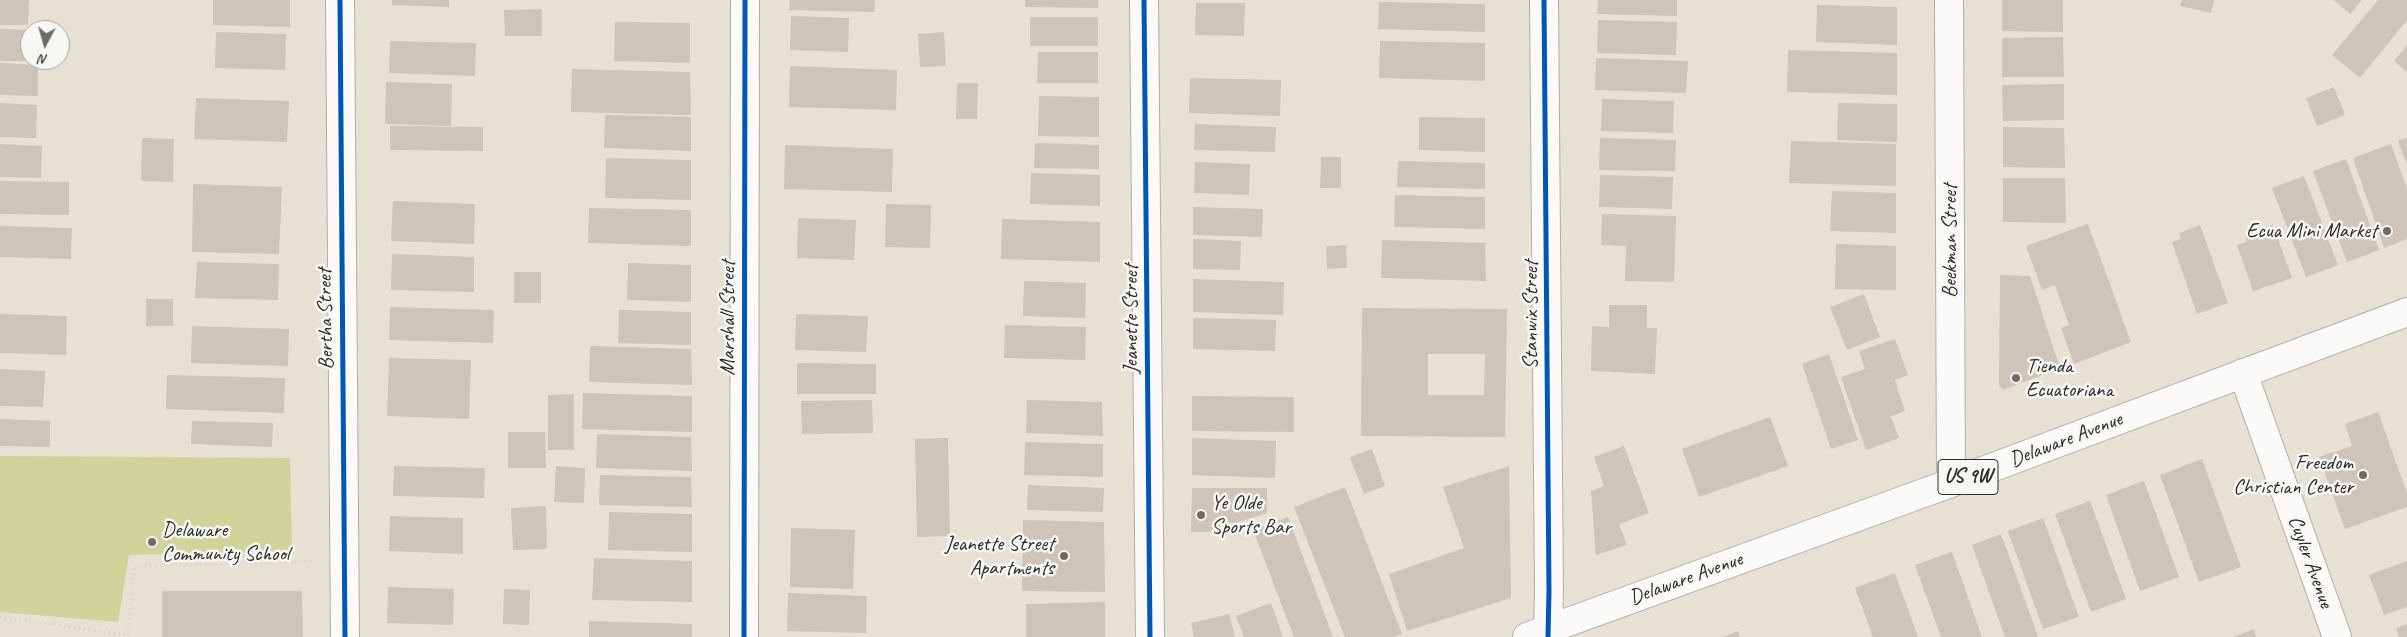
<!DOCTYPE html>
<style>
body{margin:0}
#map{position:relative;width:2407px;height:637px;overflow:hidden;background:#e6e1d3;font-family:Caveat,sans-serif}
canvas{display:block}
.north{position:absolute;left:20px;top:20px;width:50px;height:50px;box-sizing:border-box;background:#f6f6f2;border:1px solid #a5a5a2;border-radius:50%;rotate:186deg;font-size:14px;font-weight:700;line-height:20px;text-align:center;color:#2b2b2b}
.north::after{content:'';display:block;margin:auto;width:18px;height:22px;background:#6c6b66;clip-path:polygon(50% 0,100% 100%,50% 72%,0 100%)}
</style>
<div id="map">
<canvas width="2407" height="637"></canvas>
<div class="north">N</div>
</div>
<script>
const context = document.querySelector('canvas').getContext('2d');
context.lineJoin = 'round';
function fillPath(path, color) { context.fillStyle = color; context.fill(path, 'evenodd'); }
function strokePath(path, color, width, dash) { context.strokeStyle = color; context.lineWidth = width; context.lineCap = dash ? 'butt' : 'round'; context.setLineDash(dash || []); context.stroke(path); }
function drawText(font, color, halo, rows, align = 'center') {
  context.font = font + ' Caveat,sans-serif'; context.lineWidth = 5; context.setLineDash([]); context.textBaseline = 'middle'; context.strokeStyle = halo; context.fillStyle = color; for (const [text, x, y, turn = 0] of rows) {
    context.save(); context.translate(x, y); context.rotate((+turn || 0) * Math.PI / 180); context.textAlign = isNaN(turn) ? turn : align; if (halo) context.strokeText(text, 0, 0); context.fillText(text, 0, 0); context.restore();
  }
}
const green = new Path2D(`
 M0 456 290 458 292 551 129 555 118 622 0 612Z`);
const building = new Path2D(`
 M0 0H29L28 25H0Z
 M213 0H290V27L213 25Z
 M392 0H449V7L392 5Z
 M790 0H875L874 12 789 10Z
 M1025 0H1098V8L1025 7Z
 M1598 0H1677V16L1597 14Z
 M2002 0H2063V32L2002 31Z
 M2182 0H2214L2211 13 2180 6Z
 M2334 0H2362L2350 14Z
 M2378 0H2407V20L2360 78 2332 55Z
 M1379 2 1485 4V32L1378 29Z
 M1196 3H1245L1244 36 1195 35Z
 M1817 5 1897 7V45L1816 42Z
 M542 9V36H505L504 10Z
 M791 16 849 18 848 52 790 50Z
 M1030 17H1098V46H1030Z
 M1598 20 1677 22 1676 55 1597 53Z
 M615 22 690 23V63L614 61Z
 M0 29 30 30V61H0Z
 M216 32 286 34 285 70 215 68Z
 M944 32 946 66 920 67 918 34Z
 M2063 37 2064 77H2002V38Z
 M390 41 476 43 475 76 389 73Z
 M1380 41 1485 43V81L1379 78Z
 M2407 45V72L2394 61Z
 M1788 50 1897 53V95L1787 92Z
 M1038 52H1098V83H1037Z
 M1596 58 1688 61 1686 93 1595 90Z
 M0 63 38 65V96L0 95Z
 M790 66 897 70 896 110 789 107Z
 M572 69 690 72 691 115 571 112Z
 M1190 78 1281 80 1280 116 1189 113Z
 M386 82 452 84 451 126 385 124Z
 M957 83H978L977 119H956Z
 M2064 84V120L2003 121 2002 85Z
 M2334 87 2345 115 2317 126 2306 98Z
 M1039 96 1099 97V137L1038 136Z
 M196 98 289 101 287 142 194 139Z
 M1602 99 1674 101 1673 133 1601 131Z
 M0 103 37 105 36 138 0 137Z
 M1838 103 1897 104V142L1837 140Z
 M605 115 691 117V151L604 148Z
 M1419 117 1485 118V152L1419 150Z
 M1195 124 1276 127 1275 152 1194 150Z
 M390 126 483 127V151L390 150Z
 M2003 127 2064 128 2065 168 2003 167Z
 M142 138 174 139 173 182 141 181Z
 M1600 138 1676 140 1675 171 1599 170Z
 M2407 138V165L2398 141Z
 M1791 141 1896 144V186L1789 183Z
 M1035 143 1099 145V169L1034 168Z
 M0 144 42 146 41 178 0 177Z
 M2391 144 2407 189V239L2384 248 2353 158Z
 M785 145 893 149 892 192 784 189Z
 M1321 157H1341V188H1320Z
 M606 158 691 160V200L605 198Z
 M2346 159 2379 250 2347 262 2313 171Z
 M1398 161 1485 163V189L1397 187Z
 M1195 162 1250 164 1249 195 1194 193Z
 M1031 173 1100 175V206L1030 204Z
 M1600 175 1673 177 1672 209 1599 207Z
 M2304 176 2338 265 2306 277 2272 188Z
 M2003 178H2065L2066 223 2003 222Z
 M0 181 69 182V215L0 214Z
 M193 184 282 187 279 254 192 252Z
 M1832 191 1896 193V233L1830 231Z
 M1395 195 1485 197V229L1394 227Z
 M393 201 475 204 474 244 391 241Z
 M886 204 931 205 930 248 885 247Z
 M1193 207 1263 209 1262 237 1193 235Z
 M589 208 691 210V246L588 243Z
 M1602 214 1676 216 1674 282 1625 281 1626 246 1601 245Z
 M798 218 856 220 854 260 797 258Z
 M1002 219 1100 222V262L1001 259Z
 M2088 224 2131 342 2074 364 2061 328 2069 325 2055 285 2042 290 2026 246Z
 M2200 225 2228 303 2197 314 2172 242 2181 239 2179 233Z
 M2273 225 2292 278 2253 291 2237 245 2247 242 2245 235Z
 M0 226 72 228 71 259 0 257Z
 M1193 239 1241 241 1240 270 1193 269Z
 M1382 240 1485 243 1486 281 1381 278Z
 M1836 244 1896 246V290L1835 289Z
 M1346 245 1347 268 1327 269 1326 246Z
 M392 254 474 257V292L391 290Z
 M197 262 279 264 278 300 195 298Z
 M628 263 691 265V302L627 300Z
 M514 272H541V303H514Z
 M2000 275 2030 276 2060 368 2003 390 1999 385Z
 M1193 279 1284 282 1283 315 1193 312Z
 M1024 281 1086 283 1085 318 1023 316Z
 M1864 294 1880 337 1847 350 1830 307Z
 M146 299H173V326H146Z
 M1609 305H1647V328H1657L1655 374 1591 371 1592 326 1609 327Z
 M390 307 494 310 493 343 389 340Z
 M1362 308 1507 309 1505 437 1361 436ZM1428 354H1485L1484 395H1428Z
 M619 310 691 312V345L618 343Z
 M0 314 67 316 66 355 0 353Z
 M796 314 868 316 866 352 795 350Z
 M1193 318 1276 320 1275 351 1193 349Z
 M1005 325 1086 327 1085 360 1004 358Z
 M192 326 289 329 288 366 191 363Z
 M1895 339 1908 375 1895 380 1905 411 1891 416 1899 438 1866 450 1841 377 1865 369 1859 351Z
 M590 346 691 349 692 385 589 382Z
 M1829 354 1858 440 1831 449 1802 364Z
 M389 358 471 360 469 419 387 416Z
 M797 363 876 364V394H797Z
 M0 369 45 371 43 407 0 406Z
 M167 375 285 378 284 413 166 409Z
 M583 393 692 396V432L582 429Z
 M574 394V450H548V395Z
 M1192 396 1294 397V432L1192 431Z
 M872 400 873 433 802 434 801 401Z
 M1027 400 1102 402 1103 436 1026 433Z
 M2378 412 2407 493V507L2345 529 2319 457 2352 446 2345 424Z
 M1770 417 1788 466 1699 497 1682 449Z
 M0 419 50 421V447L0 446Z
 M192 421 273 423 272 447 191 444Z
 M508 432H545L546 468H508Z
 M597 434 691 437 692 471 596 468Z
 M948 438 950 536 917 537 915 439Z
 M1192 438 1276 441 1275 478 1192 475Z
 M1025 442 1103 444V477L1024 475Z
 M1624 446 1649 513 1619 524 1627 545 1596 555 1591 491 1604 486 1594 457Z
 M1372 449 1385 486 1364 494 1350 457Z
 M2202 459 2241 567 2199 582 2160 475Z
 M394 466 485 468 484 498 393 496Z
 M556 466 585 468 584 503 554 502Z
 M1509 466 1511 598 1407 631 1389 574 1464 548 1443 487Z
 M600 475 691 477 692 507 599 505Z
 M2144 481 2179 577 2140 591 2106 495Z
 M1028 485 1104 488 1103 512 1027 510Z
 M1345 487 1402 634 1394 637H1345L1294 507Z
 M1192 488H1267V513L1235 523H1221V532H1191Z
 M2090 501 2126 599 2091 612 2055 514Z
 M546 506 547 549 513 550 511 508Z
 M609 512 692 514V552L608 550Z
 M390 516 463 518V554L389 551Z
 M1288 517 1333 637H1294L1253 530Z
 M2043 518 2079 617 2043 629 2008 531Z
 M1023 520 1104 522 1105 592 1022 591Z
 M791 528 855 530 853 589 790 587Z
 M2001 534 2038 636 2036 637H2005L1972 545Z
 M1952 552 1982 637H1941L1915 565Z
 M594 558 692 561V602L592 600Z
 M2407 561V607L2384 615 2369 575Z
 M1895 573 1918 637H1873L1855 588Z
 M388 587 454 589 453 625 387 623Z
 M504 589 530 590 529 625 503 624Z
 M162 591H302L303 637H162Z
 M788 593 867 596 866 633 787 631Z
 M1105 602V637H1026V604Z
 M1271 603 1283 637H1244L1236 616Z
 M1229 614 1235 637H1194L1191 623Z
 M589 621 692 624V637H589Z
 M2407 624V637H2399L2396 628Z
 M2254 629 2256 637H2233Z
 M1738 631 1740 637H1723Z`);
const path = new Path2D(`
 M0 617 128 635 134 566 314 561`);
const minor = new Path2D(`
 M340 0 345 637
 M1144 0 1150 637
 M1544 0 1549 591 1548 637
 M1949 0 1951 483
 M2243 373 2337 637
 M744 637 745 0`);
const major = new Path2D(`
 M1527 637 1951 483 2407 312`);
const cycleway = new Path2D(`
 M340 0 345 637
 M1144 0 1150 637
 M1544 0 1549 591 1548 637
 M744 637 745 0`);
const markers = [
 [2387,231,5,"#6c6b66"],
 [2016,378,5,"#6c6b66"],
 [2363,475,5,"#6c6b66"],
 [1201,515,5,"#6c6b66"],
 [152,542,5,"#6c6b66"],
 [1064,556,5,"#6c6b66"]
];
const shields = [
 [1968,477,60]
];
const shieldNames = [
 ["US 9W",1968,477]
];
const poiNames = [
 ["Ecua Mini Market",2377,231],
 ["Tienda",2026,366,"left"],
 ["Ecuatoriana",2026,390,"left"],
 ["Freedom",2353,463],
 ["Christian Center",2353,487],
 ["Ye Olde",1211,503,"left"],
 ["Sports Bar",1211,527,"left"],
 ["Delaware",162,530,"left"],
 ["Community School",162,554,"left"],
 ["Jeanette Street",1054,544],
 ["Apartments",1054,568]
];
const streetNames = [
 ["Beekman Street",1950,241,-90],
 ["Stanwix Street",1531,315,-90],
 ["Marshall Street",728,318,-90],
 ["Bertha Street",326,319,-91],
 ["Jeanette Street",1131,319,-90],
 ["Delaware Avenue",2066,440,-21],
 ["Cuyler Avenue",2310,562,70],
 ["Delaware Avenue",1686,579,-20]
];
fillPath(green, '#cfd49a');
fillPath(building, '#cfc4ba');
strokePath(minor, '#b1aea6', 30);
strokePath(major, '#b1aea6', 30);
strokePath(path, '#d2d1cd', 3, [1, 4]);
strokePath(minor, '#fbfaf8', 28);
strokePath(major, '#fbfaf8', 28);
strokePath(cycleway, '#0057b8', 5);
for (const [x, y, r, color] of markers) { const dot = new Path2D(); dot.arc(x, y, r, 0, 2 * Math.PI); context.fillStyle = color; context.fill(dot); strokePath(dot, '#f6f6f2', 2); }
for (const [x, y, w] of shields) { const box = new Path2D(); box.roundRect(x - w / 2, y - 17.5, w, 35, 4); context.fillStyle = '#f6f6f2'; context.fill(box); strokePath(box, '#2b2b2b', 1); }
drawText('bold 20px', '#2b2b2b', null, shieldNames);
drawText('21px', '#2b2b2b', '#f6f6f2', poiNames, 'right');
drawText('21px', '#2b2b2b', '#f6f6f2', streetNames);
</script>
